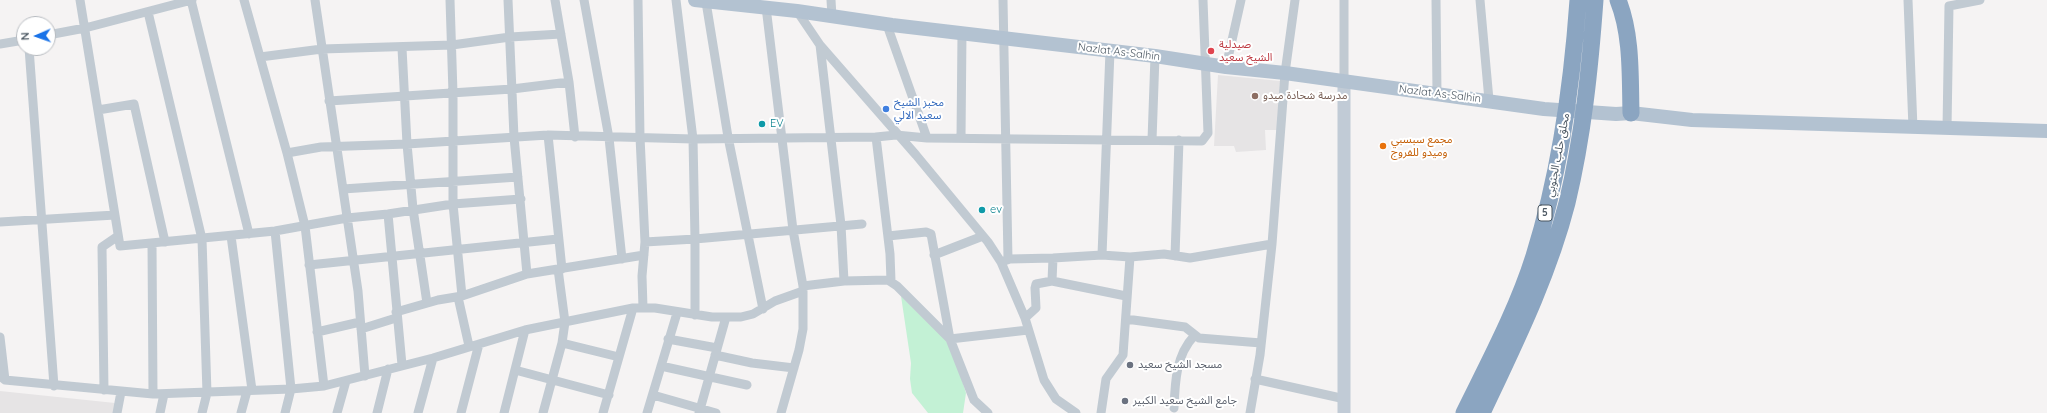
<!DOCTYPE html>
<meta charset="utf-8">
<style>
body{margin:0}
#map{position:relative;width:2047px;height:413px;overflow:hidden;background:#f5f3f3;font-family:Quicksand,sans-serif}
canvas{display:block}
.north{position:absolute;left:16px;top:16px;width:40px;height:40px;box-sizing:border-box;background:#fff;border:1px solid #b7bbc0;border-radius:50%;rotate:268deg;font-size:11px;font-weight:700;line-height:16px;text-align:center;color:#4a5661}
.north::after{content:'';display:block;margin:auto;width:14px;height:18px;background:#1a73e8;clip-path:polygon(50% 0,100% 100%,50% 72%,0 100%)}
</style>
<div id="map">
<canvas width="2047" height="413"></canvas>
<div class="north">N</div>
</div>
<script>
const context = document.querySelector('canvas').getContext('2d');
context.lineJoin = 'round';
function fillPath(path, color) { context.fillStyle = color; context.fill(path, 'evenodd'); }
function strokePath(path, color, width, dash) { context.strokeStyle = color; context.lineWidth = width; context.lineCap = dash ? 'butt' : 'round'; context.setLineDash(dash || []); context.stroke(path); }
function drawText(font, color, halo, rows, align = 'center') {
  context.font = font + ' Quicksand,"Noto Sans Arabic",sans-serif'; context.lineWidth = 4; context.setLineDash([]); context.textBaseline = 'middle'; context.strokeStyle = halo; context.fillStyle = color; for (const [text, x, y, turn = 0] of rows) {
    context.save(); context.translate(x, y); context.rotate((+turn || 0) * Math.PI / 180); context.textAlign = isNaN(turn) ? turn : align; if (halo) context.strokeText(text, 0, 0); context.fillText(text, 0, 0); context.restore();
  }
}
const education = new Path2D(`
 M1218 75 1280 81 1277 130H1265L1266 150 1236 152 1234 146H1214Z
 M0 391 115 403 113 413H0Z`);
const green = new Path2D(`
 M901 296 951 345 966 393 963 413H928L912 393 910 379 911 363Z`);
const street = new Path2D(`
 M80 0 120 246 275 231 347 218 388 214 453 204 521 199
 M191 0 249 234
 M244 0 287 153 305 226 324 386
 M315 0 358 291 365 376
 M450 0 453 93V204L462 296
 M508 0 514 137 527 274
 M555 0 569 82 575 137
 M584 0 609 138 622 259
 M638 0 640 137 645 242 642 276 643 308
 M676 0 693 139 695 239V315
 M831 0 832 16
 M1003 0 1008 259
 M1436 0 1437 93
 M1480 0 1489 100
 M1908 0 1913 128
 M706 2 728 137 763 309
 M766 7 793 230 803 286
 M797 11 820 45 916 155 988 242 1001 262 1025 318 1044 380 1056 399 1076 413
 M148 12 202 239 207 393 202 413
 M887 25 927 138
 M48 35 85 28 192 0
 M0 44 24 40
 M820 45 841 225 844 281
 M29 48 54 386
 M402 48 407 144 413 209 427 303
 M260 57 322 49 452 45 510 37 561 34
 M1226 67 1241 0
 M1344 82V0
 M329 101 512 89 569 82
 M98 110 134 104 165 242
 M1947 128 1949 6 1980 0
 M548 135 562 269
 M876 137 890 254 891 281
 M961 138 962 33
 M1152 140 1155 56
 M287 153 321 147 407 144 548 135 693 139 876 137 896 135 927 138 1202 141 1208 133 1203 0
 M343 189 518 177
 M388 214 402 365
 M0 222 115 215
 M275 231 291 389 285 413
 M231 236 252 390
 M888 236 926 232 931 234 950 339 1028 330
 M645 242 695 239 862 224
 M152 243 153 394
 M934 255 983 236
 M1102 255 1110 51
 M1175 256 1179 140
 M1001 262 1010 259 1053 258 1102 255 1130 257 1164 254 1190 258 1272 244
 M309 265 558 239
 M1052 281 1053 258
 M458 297 469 346
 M396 312 438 300 462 296 527 274 644 255
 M1025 318 1036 308 1035 288 1036 284 1052 281 1126 296
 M1126 319 1185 327 1199 338 1261 343
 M361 329 396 318
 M317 332 360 322
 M0 337 5 380
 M668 339 717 348
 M562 343 619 357
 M715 355 752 363 794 368
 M661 366 747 385
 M515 370 609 395
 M0 376 5 380 153 394 291 389 324 386 433 358 525 330 633 308H655L712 317H741L753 314 775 301 803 291V286L844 281 888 280 897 286 950 339 974 400 988 413
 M1255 379 1345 399
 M104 390 102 247 118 236
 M653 395 716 413
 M1174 408C1175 382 1176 355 1194 336
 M117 413 121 392
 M160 413 164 394
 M241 413 247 391
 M337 413 346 381
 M377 413 388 369
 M418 413 433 358
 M461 413 479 344
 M504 413 525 330
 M543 413 562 343 565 322 558 269
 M603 413 633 308
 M647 413 677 313
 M699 413 726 317
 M781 413 799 350 803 329V291
 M1101 413 1106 379 1123 355 1130 257
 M1250 413 1260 355 1272 244 1285 73 1295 0`);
const secondary = new Path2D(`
 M1344 82V413`);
const primary = new Path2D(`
 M695 0 797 11 892 25 1155 56 1226 67 1285 73 1544 109 1616 114 1631 113 1692 120 2047 131`);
const highway = new Path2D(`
 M1618 0C1632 35 1630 76 1631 113
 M1464 413C1489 362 1517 310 1534 256 1560 173 1572 86 1578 0
 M1482 413C1514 345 1548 277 1567 203 1583 136 1590 69 1595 0`);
const markers = [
 [1211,51,4,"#e0444e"],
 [1255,96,4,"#8d6e63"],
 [886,109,4,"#3f7fe0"],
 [762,124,4,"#0f9aa8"],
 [1383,146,4,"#e8710a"],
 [982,210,4,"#0f9aa8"],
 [1130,365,4,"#6b7280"],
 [1125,401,4,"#6b7280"]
];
const shields = [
 [1545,213,14]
];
const shieldNames = [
 ["5",1545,213]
];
const healthNames = [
 ["صيدلية",1219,45],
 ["الشيخ سعيد",1219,58]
];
const streetNames = [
 ["Nazlat As-Salhin",1119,52,7],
 ["Nazlat As-Salhin",1440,94,7],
 ["محلق حلب الجنوبي",1558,155,-79]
];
const educationNames = [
 ["مدرسة شحادة ميدو",1263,96]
];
const shopNames = [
 ["مخبز الشيخ",894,103],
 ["سعيد الالي",894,116]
];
const cultureNames = [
 ["EV",770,124],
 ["ev",990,210]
];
const foodNames = [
 ["مجمع سبسبي",1391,140],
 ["وميدو للفروج",1391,153]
];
const worshipNames = [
 ["مسجد الشيخ سعيد",1138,365],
 ["جامع الشيخ سعيد الكبير",1133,401]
];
fillPath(education, '#e6e4e5');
fillPath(green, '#c3f1d5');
strokePath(street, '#c1cad2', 9);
strokePath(secondary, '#c1cbd6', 13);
strokePath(primary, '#b3c2d1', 14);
strokePath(highway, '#8ba5c1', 17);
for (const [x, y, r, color] of markers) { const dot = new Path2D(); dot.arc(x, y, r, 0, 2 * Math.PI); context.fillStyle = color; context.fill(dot); strokePath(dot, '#fff', 1.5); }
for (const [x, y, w] of shields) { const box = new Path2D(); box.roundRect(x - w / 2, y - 8, w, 16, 3); context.fillStyle = '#fff'; context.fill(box); strokePath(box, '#4a5661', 1); }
drawText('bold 10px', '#4a5661', null, shieldNames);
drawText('11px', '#be3a42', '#fff', healthNames, 'left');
drawText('11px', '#4a5661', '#fff', streetNames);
drawText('11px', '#785e54', '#fff', educationNames, 'left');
drawText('11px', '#366cbe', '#fff', shopNames, 'left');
drawText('11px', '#0d838f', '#fff', cultureNames, 'left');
drawText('11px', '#c56008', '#fff', foodNames, 'left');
drawText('11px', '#5b616d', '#fff', worshipNames, 'left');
</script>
